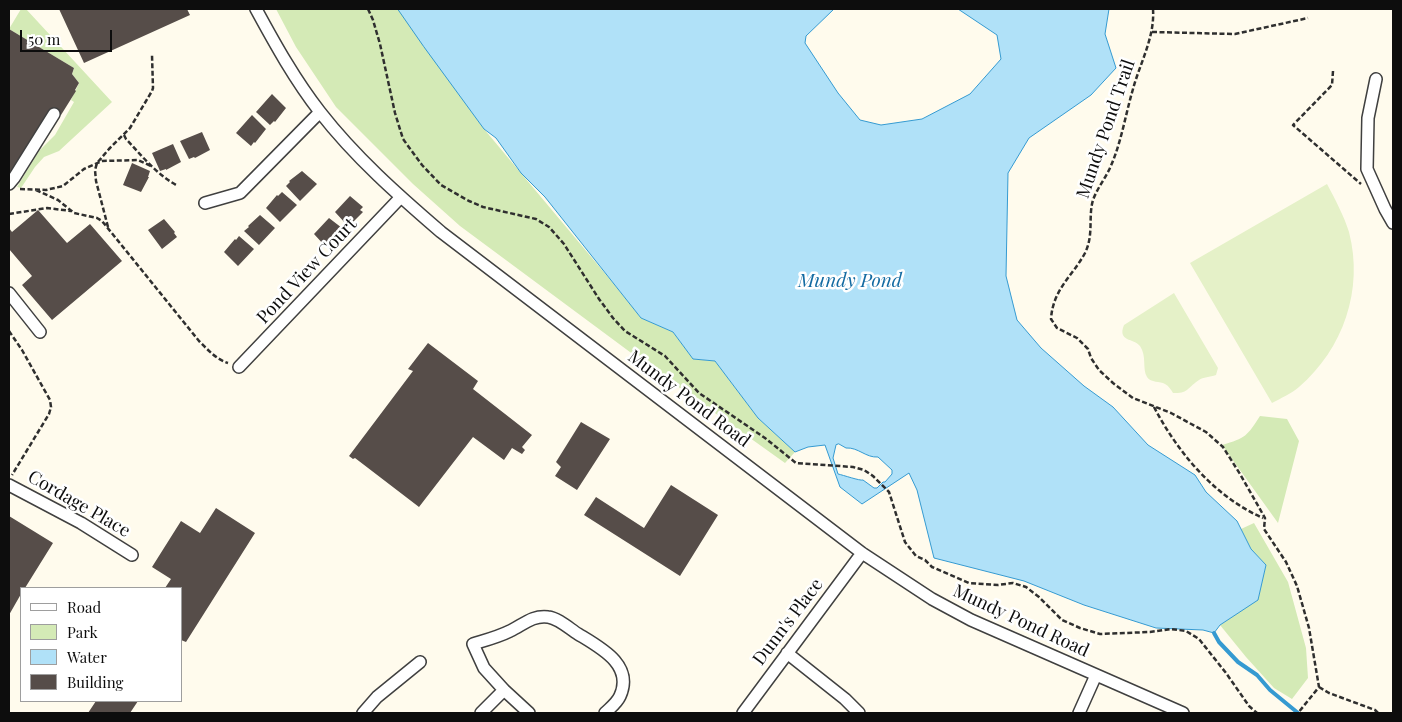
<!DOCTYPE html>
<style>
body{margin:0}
#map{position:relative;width:1402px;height:722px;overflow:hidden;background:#fffbed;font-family:"Playfair Display",serif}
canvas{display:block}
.frame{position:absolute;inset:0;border:10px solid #0d0d0d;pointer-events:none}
.legend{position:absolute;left:20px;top:587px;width:162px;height:115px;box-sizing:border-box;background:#fff;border:1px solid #9e9e9e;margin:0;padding:6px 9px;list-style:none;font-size:15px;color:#0d0d0d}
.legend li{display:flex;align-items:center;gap:10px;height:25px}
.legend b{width:25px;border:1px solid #9e9e9e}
.scale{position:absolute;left:20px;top:30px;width:92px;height:22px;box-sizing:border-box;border:2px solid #0d0d0d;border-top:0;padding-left:6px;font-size:15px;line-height:18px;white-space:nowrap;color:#0d0d0d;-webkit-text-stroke:4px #fff;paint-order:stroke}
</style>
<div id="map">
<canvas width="1402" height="722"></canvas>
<div class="frame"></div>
<ul class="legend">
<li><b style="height:6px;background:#fff"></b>Road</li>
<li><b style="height:14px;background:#d4eab6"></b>Park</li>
<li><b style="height:14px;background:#b0e1f8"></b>Water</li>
<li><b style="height:14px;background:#564d49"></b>Building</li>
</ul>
<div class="scale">50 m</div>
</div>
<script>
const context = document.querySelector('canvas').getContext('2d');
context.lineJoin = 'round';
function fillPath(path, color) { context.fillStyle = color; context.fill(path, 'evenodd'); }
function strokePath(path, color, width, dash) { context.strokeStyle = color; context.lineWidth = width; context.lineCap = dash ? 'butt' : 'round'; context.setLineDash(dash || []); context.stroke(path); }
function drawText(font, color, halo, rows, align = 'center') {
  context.font = font + ' "Playfair Display",serif'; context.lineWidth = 5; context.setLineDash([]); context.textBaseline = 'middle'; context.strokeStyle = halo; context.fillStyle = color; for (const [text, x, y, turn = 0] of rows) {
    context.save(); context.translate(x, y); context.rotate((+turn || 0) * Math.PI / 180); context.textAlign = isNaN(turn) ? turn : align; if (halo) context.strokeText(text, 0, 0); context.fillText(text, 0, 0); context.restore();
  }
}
const green = new Path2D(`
 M21 9H26L112 102 59 151 44 157 35 167 21 188 17 187 39 151 55 135 74 102 71 100 79 83 72 74 74 68 9 29Z
 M276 9H399L484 129 613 283 641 318 673 332 693 359 715 361 758 418 795 452 785 463 638 358 460 226 413 184 336 107 296 47Z
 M1260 416 1287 419 1299 441 1278 523 1222 445C1246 438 1247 436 1260 416Z
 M1254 523 1288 582 1306 648 1308 678 1292 699 1274 688 1246 657 1220 625 1258 599 1266 565 1251 549 1241 529Z`);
const pitch = new Path2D(`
 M1327 184C1335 199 1344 216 1349 232 1364 290 1343 349 1299 387 1291 394 1281 398 1272 403L1190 263Z
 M1174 293 1218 368 1216 375C1210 377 1203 377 1199 380 1188 387 1188 394 1173 393 1171 390 1169 386 1165 384 1160 381 1151 383 1147 377 1142 369 1147 356 1140 346 1134 338 1117 342 1124 325Z`);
const water = new Path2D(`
 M398 9H834L806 36 805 43 838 93 860 120 881 125 922 119 970 94 1001 59 997 35 958 9H1109L1105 34 1116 68 1091 95 1029 138 1008 173 1006 276 1017 320 1041 348 1084 386 1113 407 1148 445 1195 475 1206 492 1237 521 1251 549 1266 565 1258 600 1220 625 1214 633 1203 630 1156 628 1084 605 1024 581 934 558 917 490 909 473 862 504 840 487 825 445 808 447 795 452 758 418 715 361 693 359 673 332 641 318 545 197 521 173 496 138 484 129 424 47ZM839 444 846 448C858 447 866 458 878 457L892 470V474L885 482H883L877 488H874L863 480C860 481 843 475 838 474L833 458 836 445Z`);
const stream = new Path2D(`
 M1214 633 1219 642 1238 662 1257 675 1270 690 1298 713`);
const building = new Path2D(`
 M59 9H187L190 15 84 63Z
 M9 29 74 68 72 74 79 83 75 90 76 91 61 115 50 109 9 177Z
 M272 94 286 108 275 122 274 121 270 125 256 112Z
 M252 115 266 129 255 143 254 142 251 146 236 133Z
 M202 132 210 150 195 158 194 157 189 159 180 141Z
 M173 144 181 162 166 170V169L160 171 152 153Z
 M132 163 150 171 148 177H149L141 192 123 185Z
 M302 171 317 184 300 201 286 186 290 182 289 181Z
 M282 192 297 205 280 222 266 208 277 195 278 196Z
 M350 196 363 207 360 210 363 212 352 223 349 221 346 224 335 212Z
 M38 210 67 243 90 224 122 261 52 320 22 285 32 276 9 249V228L12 232Z
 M260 215 275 228 259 245 244 231 249 227 248 226Z
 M329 218 342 228 339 231 342 234 331 245 328 243 325 246 314 234Z
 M164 219 175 232 174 233 177 237 162 249 148 230Z
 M239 236 254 249 238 266 224 252 235 239 236 240Z
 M428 343 478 381 473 389 532 435 522 447 525 450 522 454 512 448 504 460 473 437 419 507 355 458 353 459 349 456 413 371 408 369Z
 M581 422 610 439 577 490 555 476 561 467 556 462Z
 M671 485 718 515 680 576 584 515 596 497 644 528Z
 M216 508 255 533 186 642 181 640V588H165L171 579 152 567 181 521 200 533Z
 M9 516 53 543 25 588H21V594L9 615Z
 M96 701H138L130 713H88Z`);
const path = new Path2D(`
 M368 9 373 20 380 44 395 113 403 139 422 165 441 185 469 201 483 207 536 219 549 227 564 244 599 299 613 318 625 331 665 356 699 393 765 438 796 463 853 467 864 470 873 476 889 492 905 542 916 556 925 560 932 567 969 583 998 585 1013 583 1026 587 1039 597 1062 620 1080 628 1100 634 1150 632 1171 629 1186 631 1199 639 1226 673 1249 706 1257 713
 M1153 9C1155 37 1140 63 1133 89 1125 116 1121 145 1109 170 1104 180 1097 189 1093 200 1088 217 1094 235 1085 253 1072 277 1053 289 1051 319L1057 328 1077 338 1088 349 1091 358 1099 370 1113 383 1133 398 1171 413 1206 432 1223 447 1240 474 1265 518 1264 529 1286 562 1297 586 1309 628 1319 687 1298 713
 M1152 32 1235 34 1308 18
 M1333 71 1332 85 1293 125 1361 184
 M124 135 126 139C142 156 157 175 178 186
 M20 189 46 190 63 186 84 169 102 161 138 160 151 166
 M36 190 58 200 74 213 97 218 102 221 199 341C208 350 216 359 228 363
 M9 214 47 208 71 211
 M108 227 96 181 95 170 97 163 109 149 130 128 152 91 153 88 152 55
 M9 331 22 350 50 400 51 407 49 414 12 475
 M1154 407C1178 453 1215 497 1263 518
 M1319 687 1329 693 1375 710 1378 713`);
const minor = new Path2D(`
 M256 9C275 44 295 80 320 112 355 157 398 195 441 232L862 553 932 599 971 620 1183 713
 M1376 79 1368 118 1367 169 1385 209 1393 223
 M9 184 14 178 54 114
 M205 203 240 193 320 112
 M9 293 40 332
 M239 367 401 197
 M9 485 81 523 132 555
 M787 653 845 699 859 713
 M363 713 377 697 420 662
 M481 713 504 690
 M529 713 504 690 484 668 473 644C486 640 498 637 510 631 523 625 532 615 548 617 558 618 570 629 578 634 601 648 634 665 620 696 617 703 610 708 605 713
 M743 713 862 553
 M1079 713 1096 675`);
const streetNames = [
 ["Mundy Pond Trail",1106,129,-71],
 ["Pond View Court",307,271,-47],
 ["Mundy Pond Road",689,399,37],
 ["Cordage Place",79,504,30],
 ["Mundy Pond Road",1021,621,25],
 ["Dunn's Place",788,622,-53]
];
const waterNames = [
 ["Mundy Pond",850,281]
];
fillPath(green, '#d4eab6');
fillPath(pitch, '#e5f1c8');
fillPath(water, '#b0e1f8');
strokePath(water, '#359ad1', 1);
strokePath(stream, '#359ad1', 4);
fillPath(building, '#564d49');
strokePath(minor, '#404040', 14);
strokePath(path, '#2f2f2f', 2.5, [5, 2.5]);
strokePath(minor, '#fff', 11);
drawText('18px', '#0d0d0d', '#fff', streetNames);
drawText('italic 19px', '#136ba2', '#fff', waterNames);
</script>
